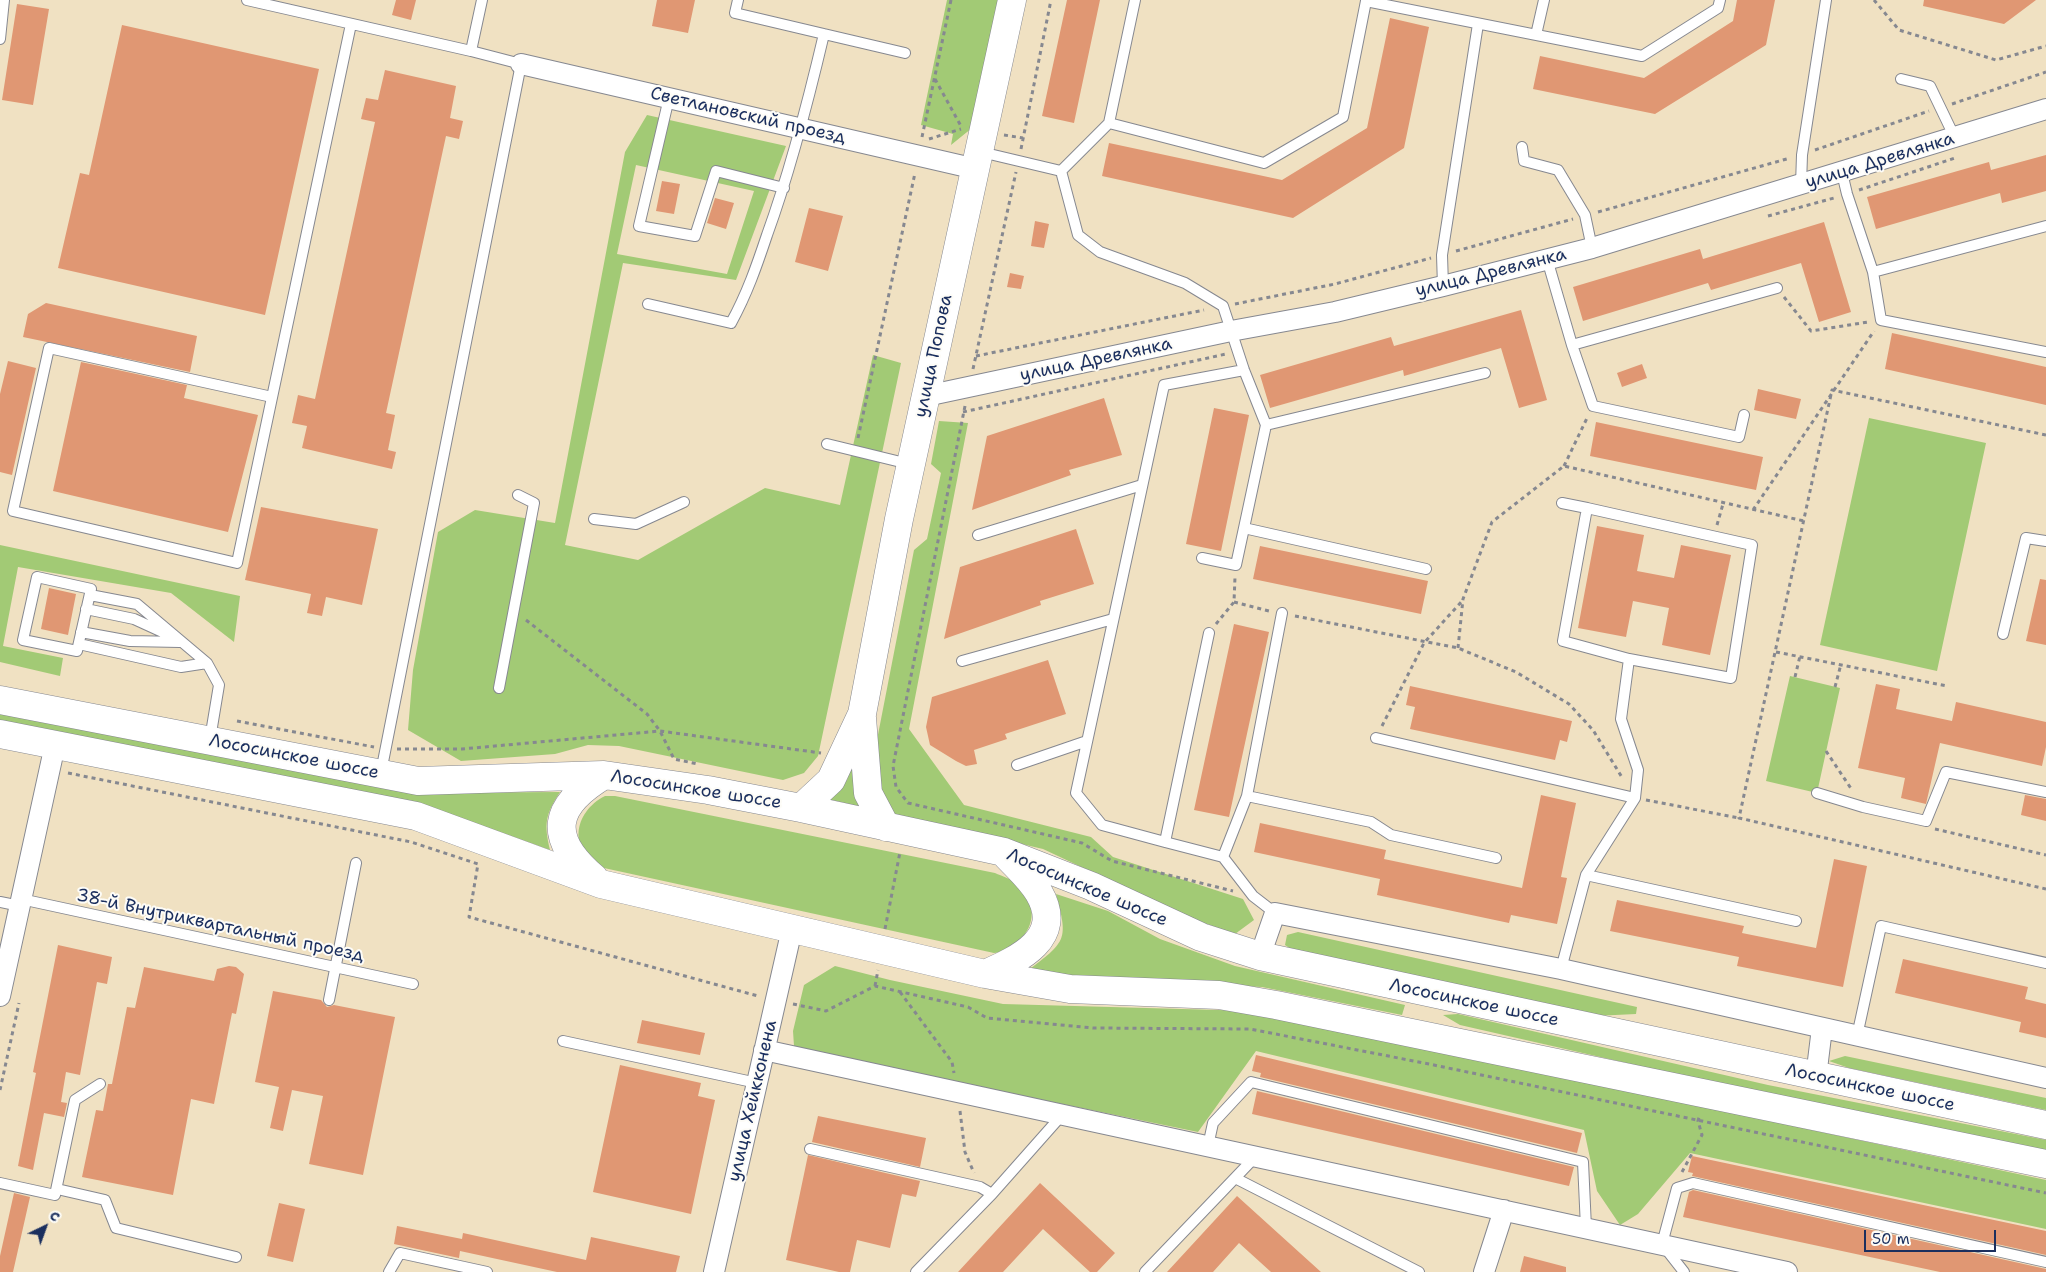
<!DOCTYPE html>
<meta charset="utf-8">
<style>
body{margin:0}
#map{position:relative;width:2046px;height:1272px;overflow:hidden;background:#f0e1c2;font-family:"Shantell Sans",sans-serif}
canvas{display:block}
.north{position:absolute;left:20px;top:1202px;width:50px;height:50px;-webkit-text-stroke:4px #fdfcf7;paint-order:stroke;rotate:42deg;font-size:14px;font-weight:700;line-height:20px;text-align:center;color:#1b2f5e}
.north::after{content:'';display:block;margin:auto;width:18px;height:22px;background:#1b2f5e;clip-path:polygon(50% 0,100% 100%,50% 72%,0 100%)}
.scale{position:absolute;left:1864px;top:1230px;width:132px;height:22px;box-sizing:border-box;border:2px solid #1b2f5e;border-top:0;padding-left:6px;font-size:15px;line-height:18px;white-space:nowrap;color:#1b2f5e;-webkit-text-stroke:4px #fdfcf7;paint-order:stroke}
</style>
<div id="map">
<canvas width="2046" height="1272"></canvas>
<div class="north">С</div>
<div class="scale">50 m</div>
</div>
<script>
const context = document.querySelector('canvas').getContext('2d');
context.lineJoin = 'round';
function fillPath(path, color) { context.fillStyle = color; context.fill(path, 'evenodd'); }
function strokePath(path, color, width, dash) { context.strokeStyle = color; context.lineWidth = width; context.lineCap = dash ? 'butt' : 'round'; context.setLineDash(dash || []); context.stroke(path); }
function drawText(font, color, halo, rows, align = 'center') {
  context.font = font + ' "Shantell Sans",sans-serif'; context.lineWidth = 4; context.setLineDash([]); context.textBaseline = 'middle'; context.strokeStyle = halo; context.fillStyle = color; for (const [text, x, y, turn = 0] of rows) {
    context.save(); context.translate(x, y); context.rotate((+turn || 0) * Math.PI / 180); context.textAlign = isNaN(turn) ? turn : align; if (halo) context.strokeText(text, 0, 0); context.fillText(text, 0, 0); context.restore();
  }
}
const green = new Path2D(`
 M947 0H999L972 128 951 145 953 134 921 125Z
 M647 115 786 146 736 280 623 263 565 545 638 560 765 488 840 505 873 355 901 363 818 756 804 773 783 780 619 746 588 745 555 754 461 761 408 730 413 670 438 532 475 510 555 523 625 152ZM636 165 754 191 727 274 617 254Z
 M1869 418 1986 443 1937 671 1820 645Z
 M939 421 968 423 909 729 964 805 1091 837 1113 857 1243 899 1254 920 1235 934 1190 918 1043 849 894 814 876 790 875 750 914 550 927 539 941 473 931 464Z
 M0 545 240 596 234 642 171 593 18 567 3 646 63 658 60 676 0 662Z
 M1790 676 1840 688 1817 793 1766 781Z
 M0 711 418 793 560 792C545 815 544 824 550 850L417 802 0 723Z
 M857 743 862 807 827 799 847 780Z
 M605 796H615L995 873C1002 876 1011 879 1017 884 1036 900 1037 926 1018 941 1009 948 1005 952 994 953L604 868C567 853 573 812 605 796Z
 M1056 894 1108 911 1160 939 1235 966 1405 1005 1402 1015 1262 987 1104 980 1030 969C1067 941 1068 939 1056 894Z
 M1298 932 1637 1007 1636 1014 1594 1016 1295 952 1285 945 1287 935Z
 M835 966 890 980 1003 1004 1254 1011 2046 1180V1229L1690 1153 1638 1214 1620 1225 1597 1191 1584 1130 1256 1051 1198 1132 800 1050 794 1046 793 1031 804 985Z
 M1458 1014 1768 1085 2046 1140V1151L1767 1095 1460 1025 1443 1015Z
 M1845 1056 2046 1098V1110L1849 1068 1829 1061Z`);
const building = new Path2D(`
 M396 0H416L411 20 392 15Z
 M657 0H695L688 33 652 26Z
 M1067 0H1100L1074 123 1042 116Z
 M1737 0H1775L1766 45 1655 114 1533 89 1540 56 1644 78 1733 21Z
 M1924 0H2036L2004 24 1923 6Z
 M17 4 49 9 33 105 2 100Z
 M1390 18 1429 27 1404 148 1293 218 1102 176 1109 143 1282 180 1367 128Z
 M122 25 319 69 265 315 58 268 80 173 89 175Z
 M385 70 456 86 450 118 463 121 459 139 446 136 386 413 395 415 388 450 396 452 392 469 302 448 307 426 292 423 298 395 315 399 375 122 361 119 366 98 378 100Z
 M2046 155V191L2002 203 2000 193 1876 229 1867 197 1989 162 1991 170Z
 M662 181 680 184 674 214 656 211Z
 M715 198 734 203 726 229 707 223Z
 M809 208 843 216 828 271 795 262Z
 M1035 221 1049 224 1044 248 1031 246Z
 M1824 222 1851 312 1819 322 1801 263 1711 290 1708 283 1583 321 1573 287 1700 249 1703 259Z
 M1010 273 1024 276 1021 289 1007 287Z
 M46 303 197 336 190 372 23 337 28 314Z
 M1521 310 1547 400 1519 408 1501 348 1404 376 1403 370 1270 408 1260 375 1391 337 1394 346Z
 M1892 333 2046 367V405L1885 369Z
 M8 361 36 368 12 475 0 472V394Z
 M81 362 187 385 184 398 258 415 228 532 53 491Z
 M1642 364 1647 378 1622 387 1617 373Z
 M1758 389 1801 399 1796 419 1754 410Z
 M1104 398 1122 455 1069 470 1071 475 972 510 987 436Z
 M1214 408 1249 415 1221 551 1186 544Z
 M1596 422 1763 457 1756 490 1590 456Z
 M261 507 378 529 362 605 326 597 322 616 307 613 311 594 245 580Z
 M1597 526 1644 535 1637 571 1674 578 1681 545 1731 555 1710 655 1662 645 1669 608 1633 601 1626 637 1578 628Z
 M1076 529 1094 584 1040 601 1041 605 944 639 960 567Z
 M1260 546 1428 581 1421 614 1253 579Z
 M2040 579 2046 580V645L2026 641Z
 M49 588 76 594 68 635 41 629Z
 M1234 624 1269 632 1229 817 1194 810Z
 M1048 660 1066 714 1005 734 1007 739 974 750 977 764 966 766 956 761 930 745 926 727 932 697Z
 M1876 684 1900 689 1896 709 1952 721 1956 702 2046 722V747L2042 766 1940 743 1926 804 1901 798 1905 778 1858 768Z
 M1410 686 1572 721 1567 742 1560 740 1555 760 1410 729 1415 707 1406 705Z
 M1541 795 1576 803 1561 877 1567 878 1557 924 1511 915 1509 923 1377 895 1380 879 1254 852 1260 823 1386 850 1384 859 1522 888Z
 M2025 795 2046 799V821L2021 815Z
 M1834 859 1867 866 1843 987 1737 966 1739 957 1610 931 1617 900 1744 926 1742 933 1816 948Z
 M58 945 112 957 107 984 97 982 80 1075 66 1072 61 1102 67 1103 64 1117 44 1113 33 1170 18 1166 36 1073 33 1072Z
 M1903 959 2028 987 2025 999 2046 1004V1038L2019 1032 2021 1022 1895 993Z
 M229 966 236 967 244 974 236 1014 232 1013 214 1104 191 1099 173 1195 82 1177 96 1110 103 1111 108 1084H112L127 1007 135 1008 144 967 214 981 217 969Z
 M273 991 321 1000 327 1007 334 1005 395 1017 363 1175 309 1164 323 1096 292 1090 283 1131 270 1128 279 1087 255 1082Z
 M642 1020 705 1033 700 1055 637 1043Z
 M1256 1055 1582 1133 1577 1153 1260 1077 1261 1073 1252 1071Z
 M620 1065 701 1083 698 1096 715 1100 691 1214 593 1192Z
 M1257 1091 1574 1167 1569 1186 1252 1114Z
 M818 1116 926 1138 920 1167 812 1142Z
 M808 1155 920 1181 916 1197 902 1194 890 1248 857 1240 850 1272H839L786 1260Z
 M1692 1156 2046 1231V1255L1692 1176 1693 1173 1688 1172Z
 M1040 1183 1115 1253 1097 1272H1090L1043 1229 1003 1272H958Z
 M1693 1190 2046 1269V1272H1940L1683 1217 1689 1192Z
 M14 1193 30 1197 13 1272H0V1256Z
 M1237 1196 1321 1272H1271L1239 1243 1213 1272H1167Z
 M279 1203 305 1209 293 1262 267 1256Z
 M397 1226 462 1239 463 1233 586 1260 591 1237 680 1256 676 1272H557L460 1251 459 1258 394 1244Z
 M1524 1256 1566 1267V1272H1520Z`);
const path = new Path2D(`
 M1874 0 1899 30 1996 60 2046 46
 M935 79 962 128
 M1952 104 2046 72
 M1004 135 1023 138
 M922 137 951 0
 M929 139 961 129
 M1021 149 1051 0
 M1815 150 1929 111
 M1859 190 1955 158
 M1598 212 1790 158
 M1768 216 1834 198
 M1456 251 1573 219
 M1784 297 1811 331 1868 322
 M1235 304 1335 284 1431 258
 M976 356 1204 310
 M973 369 1016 172
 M965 406 893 766 896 787 908 803 1082 843 1112 861 1233 891
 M963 412 1226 354
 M2046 435 1832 390 1739 818 2046 889
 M858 438 915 173
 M1564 466 1588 416
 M1753 510 1874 331
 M1717 525 1723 504
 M1234 602 1269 611
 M1295 616 1458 648 1516 672 1569 704 1593 730 1623 779
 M526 620 647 714 660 731 674 759 698 764
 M1216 624 1234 602 1235 577
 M1458 648 1463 599 1492 522 1564 466 1804 521
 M1776 652 1947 686
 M1795 677 1800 656
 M1835 687 1841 664
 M237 721 374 747
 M1382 726 1424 643 1463 600
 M397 749H462L660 731 821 753
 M1826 751 1852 790
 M68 773 411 842 478 864 469 917 758 996
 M1646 800 1739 818
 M1935 829 2046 855
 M885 929 900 852
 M875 986 878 970
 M900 992 952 1062 954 1073
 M793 1004 826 1011 875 986 968 1007 987 1018 1093 1028 1250 1029 1429 1064 2046 1193
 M0 1090 19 1003
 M960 1111 965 1152 974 1173
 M1682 1172 1702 1135 1698 1121 1700 1114`);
const lane = new Path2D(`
 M247 0 471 51
 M824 34 905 53
 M1536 35 1544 0
 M0 39 4 0
 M1901 79 1930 86 1955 138
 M669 98 639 226 695 236 716 171 784 188
 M1109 123 1264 163 1343 117 1366 1 1642 56 1718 8 1720 0
 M1522 147 1524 161 1558 170 1585 215 1592 248
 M981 152 1061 171
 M1061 171 1078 235 1100 252 1185 283 1223 306 1244 370 1266 425 1485 373
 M1061 171 1109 123 1135 0
 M1842 173 1847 194 1873 272 1881 320 2046 352
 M1801 185 1802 155 1826 0
 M1547 259 1572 345 1593 406 1739 437 1744 415
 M1873 272 2046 226
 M1443 286 1442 255 1478 24
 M648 304 731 323C747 294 757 265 767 235 791 169 808 102 824 34L735 13 738 0
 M1572 345 1777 288
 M272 397 49 348 13 511 237 563 351 24
 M1266 425 1244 528 1426 569
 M827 444 909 464
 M1587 508 1752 545 1731 678 1629 659
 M594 519 636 524 684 502
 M978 535 1142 485
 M1202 558 1236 565 1244 528
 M37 577 91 589 77 651 23 640Z
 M90 595 137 604 207 663 219 685 210 739
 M86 609 134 619 169 635
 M81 632 130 641 180 642
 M1209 633 1165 842 1223 857
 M2003 634 2026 538 2046 541
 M79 644 181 667 207 663
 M962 661 1113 619
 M499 688 534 503 518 495
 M1376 738 1635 798
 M1017 765 1087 741
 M381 772 521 64 471 51 482 0
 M1817 793 1863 807 1926 821 1946 772 2046 792
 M1247 796 1371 822 1391 835 1496 858
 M1165 842 1102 825 1076 793 1164 385 1244 370
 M1586 875 1796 921
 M21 899 413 984
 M0 902 20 906
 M1275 913 1253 896 1223 857 1247 796 1282 613
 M1561 969 1586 875 1635 798 1638 770 1621 719 1629 659 1563 641 1587 508 1562 503
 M329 1000 356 863
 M1857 1036 1881 926 2046 963
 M563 1041 757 1083
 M1208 1146 1213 1123 1251 1082 1583 1162 1586 1228
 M810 1149 980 1187 992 1194
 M1235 1178 1256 1156
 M0 1183 55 1195 75 1100 100 1084
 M57 1189 105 1200 116 1228 236 1257
 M389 1272 400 1253 487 1272
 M916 1272 992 1194 1062 1115
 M1145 1272 1235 1178 1419 1272
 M1684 1272 1662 1244 1677 1188 1693 1183 2046 1262`);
const street = new Path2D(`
 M521 64 976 169
 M926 396 1231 331 1335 312 1443 286 1592 248 2046 109
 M1260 956 1275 913 1561 969 2046 1078
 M0 996 55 745
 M764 1050 1787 1272
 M1816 1077 1822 1028
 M714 1272 792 929
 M1484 1272 1504 1210`);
const secondary = new Path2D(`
 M0 700 418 781 604 775 708 790 801 808 1004 852 1091 886 1201 937 1260 956 2046 1125
 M862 718 868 793 886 827
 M0 734 416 816 601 884 985 974 1070 989 1219 995 1276 1005 2046 1164
 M801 808 831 780 862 714 899 519 1012 0
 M594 878C546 837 553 806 604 775
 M985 974C1019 959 1065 938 1039 893 1031 879 1017 867 1006 855`);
const streetNames = [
 ["Светлановский проезд",748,116,13],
 ["улица Древлянка",1880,161,-17],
 ["улица Древлянка",1491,273,-14],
 ["улица Попова",934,356,-78],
 ["улица Древлянка",1096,360,-12],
 ["Лососинское шоссе",294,757,11],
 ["Лососинское шоссе",696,790,9],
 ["Лососинское шоссе",1087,888,23],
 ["38-й Внутриквартальный проезд",220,926,12],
 ["Лососинское шоссе",1474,1003,12],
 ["Лососинское шоссе",1870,1088,12],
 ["улица Хейкконена",753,1101,-77]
];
fillPath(green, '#a2ca75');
fillPath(building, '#e09773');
strokePath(lane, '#868890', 12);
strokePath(street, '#868890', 22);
strokePath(secondary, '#868890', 29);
strokePath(path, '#868890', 3, [4, 4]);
strokePath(lane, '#fff', 10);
strokePath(street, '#fff', 20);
strokePath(secondary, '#fff', 28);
drawText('18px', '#1b2f5e', '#fdfcf7', streetNames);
</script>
